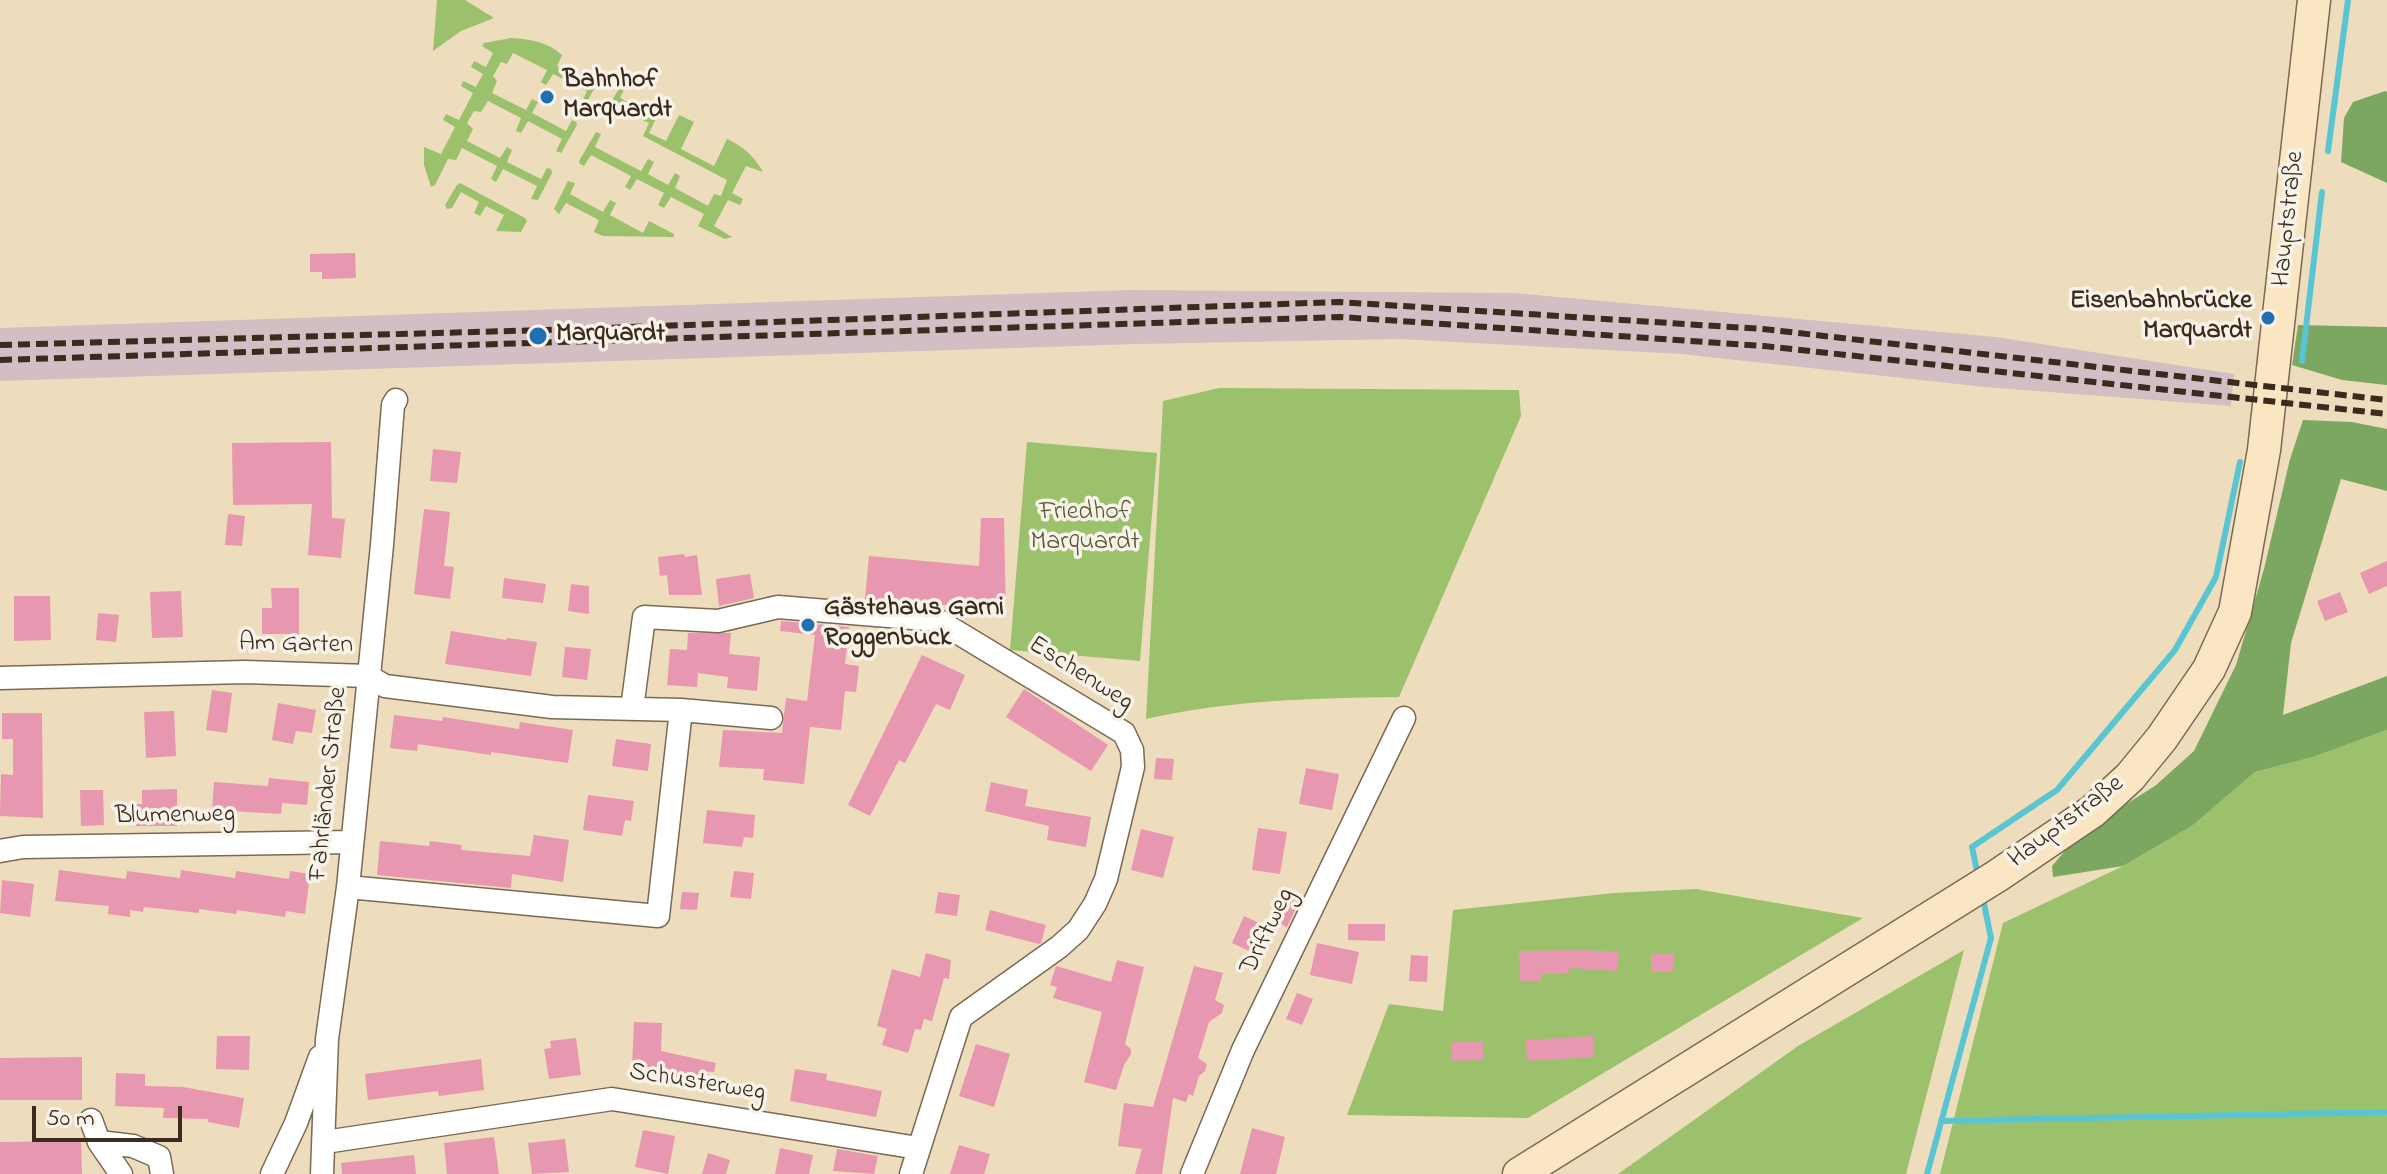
<!DOCTYPE html>
<meta charset="utf-8">
<style>
body{margin:0}
#map{position:relative;width:2387px;height:1174px;overflow:hidden;background:#eeddbc;font-family:"Indie Flower",sans-serif}
canvas{display:block}
.scale{position:absolute;left:32px;top:1106px;width:150px;height:36px;box-sizing:border-box;border:4px solid #3b2a1e;border-top:0;padding-left:10px;font-size:24px;line-height:28px;white-space:nowrap;color:#3b2a1e;-webkit-text-stroke:6px #f7f3e8;paint-order:stroke}
</style>
<div id="map">
<canvas width="2387" height="1174"></canvas>
<div class="scale">50 m</div>
</div>
<script>
const context = document.querySelector('canvas').getContext('2d');
context.lineJoin = 'round';
function fillPath(path, color) { context.fillStyle = color; context.fill(path, 'evenodd'); }
function strokePath(path, color, width, dash) { context.strokeStyle = color; context.lineWidth = width; context.lineCap = dash ? 'butt' : 'round'; context.setLineDash(dash || []); context.stroke(path); }
function drawText(font, color, halo, rows, align = 'center') {
  context.font = font + ' "Indie Flower",sans-serif'; context.lineWidth = 7; context.setLineDash([]); context.textBaseline = 'middle'; context.strokeStyle = halo; context.fillStyle = color; for (const [text, x, y, turn = 0] of rows) {
    context.save(); context.translate(x, y); context.rotate((+turn || 0) * Math.PI / 180); context.textAlign = isNaN(turn) ? turn : align; if (halo) context.strokeText(text, 0, 0); context.fillText(text, 0, 0); context.restore();
  }
}
const industrial = new Path2D(`
 M1130 290 1514 293 1996 337 2234 374 2231 406 1985 387 1681 354 1399 339 1136 344 0 381V328Z`);
const green = new Path2D(`
 M437 0H465L494 18 461 31 433 51Z
 M511 38C530 39 548 42 562 55L557 66 591 83 598 72 602 75 585 105 581 104 587 91 553 74 546 85 541 82 547 70 513 53 507 64 501 62 493 76 497 81 492 93 526 110 532 99 538 102 532 113 566 131 572 120 576 122 577 125 561 153 556 151 562 139 528 121 521 133 516 131 521 118 488 101 481 112 474 111 467 123 473 129 467 141 500 158 507 147 512 150 507 162 541 179 547 168 551 169 552 173 538 200 531 199 537 186 503 169 496 182 491 179 497 166 462 148 456 160 448 159 435 185 431 187 424 165V147L441 154 455 127 443 120 446 114 459 120 473 93 461 86 463 81 476 87 483 74 471 67 474 61 486 67 493 53 482 46 484 43Z
 M621 85 626 86 620 98 653 116 660 105 662 106 649 133 666 141 679 115 694 122 681 149 714 166 727 139C744 147 754 156 763 172L746 166 732 193 743 199 740 205 728 200 714 226 732 237 725 239 698 226 704 214 671 197 664 208 658 205 664 193 637 179 630 190 625 187 631 176 591 155 584 166 580 164 579 161 596 132 601 134 595 147 641 171 648 159 654 162 648 174 668 185 675 173 680 176 675 188 708 206 714 194 721 196 727 180 643 136 649 123 615 107 609 118 606 116 605 113Z
 M568 181 575 183 570 194 603 212 610 200 616 203 610 215 643 233 649 221 674 234V237L603 236 594 232 599 220 566 203 559 214 554 209Z
 M460 183 525 218 527 221 521 232 496 231 504 215 486 206 480 216 474 213 479 202 461 192 452 208 447 209 445 205 457 185Z
 M1219 388 1519 390 1521 416 1399 697C1315 698 1228 700 1146 719L1163 401Z
 M1027 442 1157 453 1140 661 1010 650Z
 M2387 730V1174H1940L2003 923 2123 866 2192 826 2255 772 2313 757Z
 M1696 889 1863 918 1528 1118 1347 1115 1389 1004 1443 1011 1453 910 1614 893Z
 M1964 950 1906 1174H1618L1798 1046Z`);
const forest = new Path2D(`
 M2385 91 2387 92V183L2341 162 2344 118 2353 102Z
 M2298 325 2387 327V385L2342 380 2292 365Z
 M2303 420 2352 422 2387 429V491L2341 479 2291 643 2283 715 2387 676V730L2313 757 2255 772 2192 826 2123 866 2053 877 2052 866 2081 832 2155 786 2194 751 2236 665 2264 569 2290 459Z`);
const stream = new Path2D(`
 M2328 151 2348 0
 M2302 361 2322 192
 M1978 876 1972 847 2057 790 2175 650 2216 577 2240 462
 M1941 1121 2387 1112
 M1927 1174 1991 938 1983 899`);
const building = new Path2D(`
 M355 253 356 278 322 279V272H310V254Z
 M331 442 332 518 345 519 341 558 308 555 312 504 233 505 232 443Z
 M433 449 461 452 457 483 430 481Z
 M424 509 450 512 444 566 454 567 450 599 414 594Z
 M228 514 245 516 242 546 225 545Z
 M981 518H1004L1006 615 980 614V608L865 599 869 556 979 566Z
 M684 554 685 557 697 555 702 595H669L667 575 660 576 658 557Z
 M2387 561V586L2369 594 2360 573Z
 M750 574 754 598 719 606 716 579Z
 M504 578 546 584 543 603 502 598Z
 M571 584 589 586V614L568 611Z
 M271 588H299V634H262V608H272Z
 M181 591 183 637 152 638 150 592Z
 M2340 592 2348 612 2325 621 2317 601Z
 M14 596H50L51 640 14 641Z
 M98 613 119 615 116 642 96 640Z
 M781 621 849 627 845 664 859 666 856 692 845 691 841 730 810 727 804 784 763 780 764 769 719 767 723 730 782 733 786 698 807 701 815 635 780 631Z
 M451 631 506 640 507 638 537 642 531 676 445 664Z
 M688 633H731L729 654 760 657 757 691 727 688 728 677 698 673 697 687 667 685 670 649 687 650Z
 M565 647 591 649 587 680 562 677Z
 M922 655 965 675 950 710 936 704 905 763 899 760 870 816 848 805Z
 M1024 689 1108 745 1091 771 1006 717Z
 M212 690 232 693 227 733 206 730Z
 M278 703 316 710 312 733 296 731 293 744 272 740Z
 M174 711 176 756 146 758 144 712Z
 M2 713H42L43 818 0 816 1 774 13 775V739H2Z
 M394 715 442 721 443 717 519 729 520 722 573 730 568 763 491 752V755L418 744 417 751 390 748Z
 M616 739 651 744 648 771 612 766Z
 M1156 758 1174 759 1172 780 1154 779Z
 M1306 768 1339 774 1332 810 1299 804Z
 M269 778 309 782 307 805 282 803 281 814 212 810 214 782 268 786Z
 M991 782 1028 790 1025 806 1091 817 1086 847 1047 840 1049 826 985 811Z
 M177 789V826H136V804H142V790Z
 M80 790H103L104 825 81 826Z
 M588 795 634 801 631 821 625 820 622 836 583 830Z
 M707 810 755 815 753 838 744 837 742 847 703 843Z
 M1258 828 1287 832 1280 874 1252 870Z
 M1141 829 1174 837 1163 878 1131 870Z
 M534 835 569 840 563 882 512 874 511 888 377 875 380 841 429 846 430 841 462 845 461 850 530 856Z
 M59 870 126 879 127 871 180 878 181 870 235 878 236 871 289 879 290 871 310 874 305 914 286 911 285 917 237 910 236 914 199 909V913L144 907 143 912 130 910V917L108 914 109 906 55 901Z
 M734 871 754 873 751 899 730 897Z
 M2 880 34 884 30 917 0 913Z
 M682 892 699 893 697 910 680 909Z
 M938 892 960 895 957 916 935 913Z
 M1286 896 1299 902 1287 927 1276 922Z
 M990 910 1046 925 1041 943 1039 944 985 930Z
 M1244 916 1272 929 1260 956 1232 943Z
 M1348 924H1385V941L1348 940Z
 M1317 943 1359 952 1352 984 1310 975Z
 M1584 950 1619 952 1617 971 1569 968V973L1542 974V981H1520L1519 951Z
 M926 953 951 960 949 979 944 978 932 1021 924 1019 921 1030 915 1029 908 1053 882 1045 887 1029 877 1026 892 969 920 977Z
 M1651 954H1673V972H1651Z
 M1411 955 1428 956 1427 982 1409 981Z
 M1117 960 1144 967 1125 1044 1131 1049V1054L1124 1065 1116 1090 1084 1082 1102 1012 1053 998 1057 987 1050 985 1056 966 1111 982Z
 M1194 966 1223 973 1215 1000 1224 1005 1222 1013 1209 1022 1198 1058 1207 1064 1205 1071 1199 1076 1193 1096 1189 1094 1186 1102 1173 1098 1162 1174H1135L1142 1149 1118 1146 1124 1103 1153 1107Z
 M1297 993 1313 999 1302 1025 1286 1019Z
 M634 1022 662 1023 661 1051 716 1063 714 1072 701 1071 697 1088 673 1082 676 1070 632 1067Z
 M217 1036H250L249 1070 216 1069Z
 M1593 1036 1594 1057 1527 1061 1526 1040Z
 M576 1038 581 1075 549 1079 544 1049 551 1048 550 1041Z
 M1483 1041V1060L1452 1061V1042Z
 M976 1044 1010 1054 994 1107 959 1096Z
 M82 1057V1100H0V1058Z
 M481 1059 484 1090 439 1096 438 1091 368 1100 365 1074Z
 M795 1069 827 1074 826 1080 882 1091 876 1117 790 1101Z
 M116 1073 145 1074V1086L183 1087 244 1098 239 1128 208 1122V1119L163 1118 164 1108 115 1106Z
 M1252 1128 1285 1137 1276 1174H1240Z
 M643 1130 675 1136 668 1174 635 1167Z
 M494 1137 499 1174H447L444 1143Z
 M565 1139 569 1172 532 1174 528 1143Z
 M81 1141 82 1174H0V1142Z
 M959 1145 990 1154 984 1174H950Z
 M780 1148 813 1155 809 1174H775Z
 M837 1149 878 1156 874 1174 833 1171Z
 M708 1153 730 1160 726 1174H702Z
 M414 1155 416 1174H342L341 1163Z`);
const street = new Path2D(`
 M0 678 245 672 368 676 385 686 552 707 681 710 771 718
 M632 709 644 617 718 621 778 607 937 620 1124 733 1132 750 1133 767 1106 879 1095 904 1078 930 1059 947 961 1017 911 1174
 M0 851 23 847 351 842
 M348 887 658 916 681 710
 M91 1120 99 1142 121 1174
 M99 1142 133 1146 159 1157 162 1174
 M325 1142 612 1099 918 1148
 M272 1174 296 1123 320 1057
 M322 1174 327 1039 348 887 382 545 393 405 396 400
 M1192 1174 1243 1050 1404 718`);
const secondary = new Path2D(`
 M1519 1174 1997 876 2093 811 2130 777 2162 738 2209 669 2235 612 2264 450 2314 0`);
const rail = new Path2D(`
 M0 345 546 330 1339 302 1763 329 2387 400
 M0 360 1341 317 1764 346 2387 414`);
const markers = [
 [547,97,8,"#1f6fb2"],
 [2268,318,8,"#1f6fb2"],
 [538,336,10,"#1f6fb2"],
 [808,625,8,"#1f6fb2"]
];
const poiNames = [
 ["Bahnhof",563,82],
 ["Marquardt",563,112],
 ["Eisenbahnbrücke",2252,303,"right"],
 ["Marquardt",2252,333,"right"],
 ["Marquardt",556,336],
 ["Gästehaus Garni",824,610],
 ["Roggenbuck",824,640]
];
const streetNames = [
 ["Hauptstraße",2290,219,-84],
 ["Am Garten",296,646,1],
 ["Eschenweg",1080,675,32],
 ["Fahrländer Straße",330,784,-84],
 ["Blumenweg",175,817,-1],
 ["Hauptstraße",2067,823,-37],
 ["Driftweg",1269,932,-64],
 ["Schusterweg",697,1084,9]
];
const parkNames = [
 ["Friedhof",1085,514],
 ["Marquardt",1085,544]
];
fillPath(industrial, '#d2bec3');
fillPath(green, '#9bc16c');
fillPath(forest, '#7ca760');
strokePath(stream, '#59c5d2', 6);
fillPath(building, '#e797b0');
strokePath(street, '#7a6955', 25);
strokePath(secondary, '#7a6955', 35);
strokePath(street, '#fff', 22);
strokePath(secondary, '#fbe6c4', 32);
strokePath(rail, '#3b2a1e', 6, [12, 6]);
for (const [x, y, r, color] of markers) { const dot = new Path2D(); dot.arc(x, y, r, 0, 2 * Math.PI); context.fillStyle = color; context.fill(dot); strokePath(dot, '#f7f3e8', 3); }
drawText('bold 26px', '#3b2a1e', '#f7f3e8', poiNames, 'left');
drawText('26px', '#3b2a1e', '#f7f3e8', streetNames);
drawText('26px', '#585735', '#f7f3e8', parkNames);
</script>
